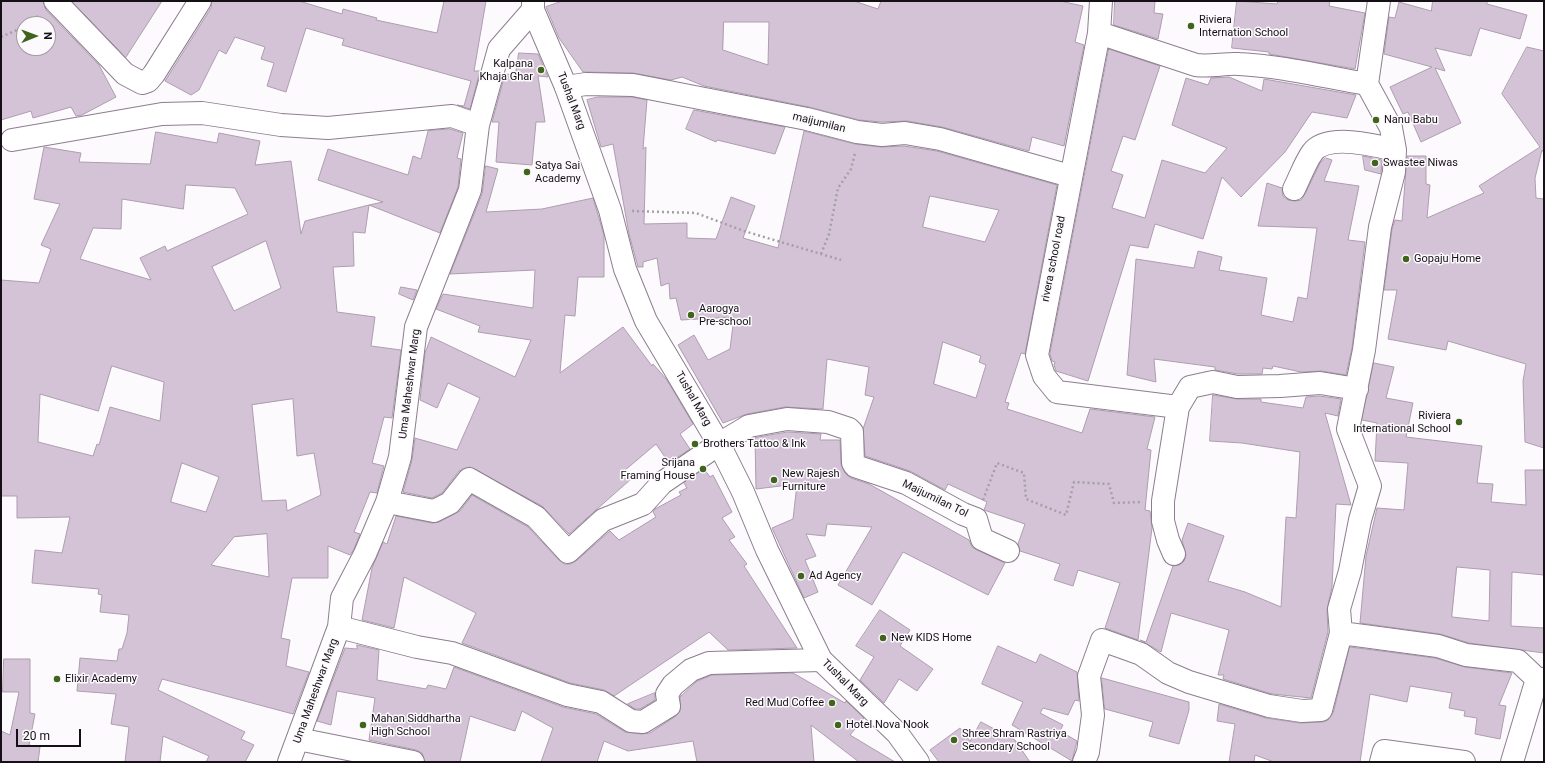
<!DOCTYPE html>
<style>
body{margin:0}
#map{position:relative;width:1545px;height:763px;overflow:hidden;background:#fdfafe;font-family:Roboto,sans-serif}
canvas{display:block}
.frame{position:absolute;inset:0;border:2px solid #151016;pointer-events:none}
.north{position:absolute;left:16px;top:16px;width:40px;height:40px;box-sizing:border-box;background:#fdfafe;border:1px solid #a09ca1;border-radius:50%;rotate:89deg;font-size:11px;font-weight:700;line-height:16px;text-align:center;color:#151016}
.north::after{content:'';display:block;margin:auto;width:14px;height:18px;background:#41641c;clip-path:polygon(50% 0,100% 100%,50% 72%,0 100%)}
.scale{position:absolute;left:16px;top:729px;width:65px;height:18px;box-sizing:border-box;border:2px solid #151016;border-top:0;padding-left:5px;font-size:12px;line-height:14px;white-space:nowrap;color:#151016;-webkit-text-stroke:3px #fdfafe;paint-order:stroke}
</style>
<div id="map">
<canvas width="1545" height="763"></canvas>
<div class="frame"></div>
<div class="north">N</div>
<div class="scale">20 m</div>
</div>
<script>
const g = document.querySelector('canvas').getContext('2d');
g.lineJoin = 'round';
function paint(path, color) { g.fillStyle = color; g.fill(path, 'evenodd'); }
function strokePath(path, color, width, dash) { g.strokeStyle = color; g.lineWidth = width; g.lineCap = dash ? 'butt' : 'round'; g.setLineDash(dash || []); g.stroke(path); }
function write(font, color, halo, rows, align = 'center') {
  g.font = font + ' Roboto,sans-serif'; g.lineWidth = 3; g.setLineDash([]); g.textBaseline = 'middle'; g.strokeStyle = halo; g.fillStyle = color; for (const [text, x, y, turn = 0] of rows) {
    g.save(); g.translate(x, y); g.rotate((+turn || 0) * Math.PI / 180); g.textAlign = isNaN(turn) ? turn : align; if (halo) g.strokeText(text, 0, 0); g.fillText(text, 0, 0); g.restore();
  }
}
const building = new Path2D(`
 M1,1H43L46,10L99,65L116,97L82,115L76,116L71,107L33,118L31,111L1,120ZM24,24H48V48H24Z
 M72,1H162L126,57Z
 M212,1H299L342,14L343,9L377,18L376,20L437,33L444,1H486L474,71H480L470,109L457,105L464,106L471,81L342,45L344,39L306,28L286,92L267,86L274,63L261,59L265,47L235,37L226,54L219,50L199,90L191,95L165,81L211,8Z
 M563,1H854L878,9L881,1H1060L1083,6L1075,42L1084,45L1064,146L1032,137L1029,151L942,127L907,121L882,122L859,120L809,107L704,86L682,77L671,80L633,73L583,72L559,38L546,7ZM724,22H769L768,65L723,50Z
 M1115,1H1155L1154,13L1163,14L1158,39L1114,25Z
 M1237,1L1277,4L1278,1H1330L1329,6L1365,13L1355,69L1269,54V52L1232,48Z
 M1433,1H1487V4L1527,15L1520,39L1480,28L1471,56L1435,48L1445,71L1435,68L1461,123L1421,142L1408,112L1403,114L1390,87L1432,67L1384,54L1389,17L1395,18L1399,2L1431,11Z
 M1527,47L1544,51V153L1542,150L1535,178L1536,198L1544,199V448L1525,442L1523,381L1526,364L1448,341L1446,350L1388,339L1397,290H1384L1392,229L1395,220L1402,221L1407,156H1426V184L1430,185L1427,218L1484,193L1479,186L1540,147L1502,94Z
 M1109,49L1160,66L1135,140L1123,136L1111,171L1123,175L1112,208L1145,218L1162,160L1205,173L1227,148L1172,125L1186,78L1208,85L1211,78L1229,77L1262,91L1264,79L1356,95L1347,118L1312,112L1285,152L1241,197L1222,177L1203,239L1155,224L1148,248L1130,245L1088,381L1056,371L1054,365L1055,362L1052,361L1050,354Z
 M519,53L538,54L548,77L538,76L545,122H536L532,165L496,162L499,122H492L505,74L515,75Z
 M598,97H632L647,100L643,149L646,147L644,224L687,223V238L716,239L731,197L755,206L743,238L778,248L804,131L855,144L881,147L904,146L937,151L1057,185L1025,354L1021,353L1005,402L1009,403L1007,409L1082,433L1090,409L1155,417L1147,449L1151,450L1145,510L1150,511L1152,528L1138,640L1105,628L1120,583L1078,570L1073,586L1054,580L1060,564L1020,551L1018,544L1025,524L984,510L987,502L948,484L945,490L910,471L865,456L863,429L874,397L865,395L869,367L827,359L823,409L785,407L747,414L723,423L678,345L694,335L708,360L730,349L734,317L681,320L676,298L670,299L669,283L661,286L657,258L643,262V267H638L629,234L613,144L601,147L587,100ZM930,196L999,210L985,242L923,227ZM943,342L981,356L979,362L986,365L976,398L934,384Z
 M694,110L785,127L775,154L717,140L716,142L686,129Z
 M450,129L463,133L457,158L461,159L458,187L440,233L369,205L383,202L318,180L328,149L408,175L413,156L421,159L428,131Z
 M156,132L217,143L219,133L260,141L255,165L291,161L301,234L305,221L369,205L365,233L353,232L354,266L333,267L337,312L375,317L371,346L401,350L392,418L384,417L372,463L384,466L377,493L370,492L354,532L360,534L354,549L350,555L328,546V578H292L281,638L290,640L286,666L309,672L293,714L162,679L158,690L245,732L241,739L254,745L245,762H206L209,756L163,736L160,762H125L129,727L111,724L116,694L77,691L80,658L117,661L119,649H122L127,633L129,615L100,612L102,595L98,594L99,589L32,583L35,550L62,553L70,517L17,518V496H1V280L39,283L51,249L41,245L60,204L34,199L44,147L81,153L79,162L150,164ZM186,185L235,188L248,214L167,251L165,246L140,258L151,280L80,259L93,228L121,229L122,199L183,209ZM266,241L281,288L234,311L212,267ZM112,366L164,382L160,421L110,407L99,445L97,444L93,456L38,442L40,394L98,411ZM293,399L297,456L314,453L321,495L287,511L286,500L262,501L252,405ZM182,463L219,477L206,512L171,502ZM267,534L269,577L211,565L234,537Z
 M1363,156L1382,160L1381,174L1365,170Z
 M1326,158L1332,160L1324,181L1359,186L1348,240L1365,242L1352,348L1346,375L1322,371L1301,372L1273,366L1272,369L1263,368L1262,374H1238L1215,370V367L1154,359L1156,382L1127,375L1136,259L1194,268L1198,251L1222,257L1219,270L1267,278L1261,315L1293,322L1298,297L1307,299L1317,228L1258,226L1267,183L1282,188L1283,196L1288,200L1295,201L1301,200L1305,194L1320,163Z
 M486,166L498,169L486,212L542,209L593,198L604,235V277H578L575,316L565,315L560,373L623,327L652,366L653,364L667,380L693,424L680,434L690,449L669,463L656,444L624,471L631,479L569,534L542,506L470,467L459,471L442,493L432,498L403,492L412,460L415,438L457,450L480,398L448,383L437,408L420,400L425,353L431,337L515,377L531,340L478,332L480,326L436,309L443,294L533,308L535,270L450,274L482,194Z
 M401,287L417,290L413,300L399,294Z
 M1374,363L1394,367L1386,398L1413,403L1406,437L1482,446L1477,483L1493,484L1491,502L1526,505L1525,470H1544V575L1512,572L1511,626L1544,628V653L1469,643L1440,634L1360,623L1366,556L1377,508L1404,510L1408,463L1375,461L1377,423L1362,420ZM1457,567L1490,570L1489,621L1452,617Z
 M1213,395L1237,399H1261V402L1303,408L1306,397L1319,396L1341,399L1338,416L1325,413L1351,505L1336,504L1332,587L1327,610L1328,632L1311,698L1272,694L1223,679L1224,675H1218L1229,630L1171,613L1161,652L1140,640L1146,642L1173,566L1179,565L1184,561L1186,555L1182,540L1188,523L1224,536L1208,581L1245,592L1281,607L1286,517L1296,518L1300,452L1242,443L1210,441Z
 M788,432L821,434L820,440H840L841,464L845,473L851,478L869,484L969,540L972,547L977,550L1005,563L988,595L903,552L872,605L838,585L872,527L827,524L825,536L806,534L816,556L805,560L818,592L804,598L772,528L793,519L797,484L756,489L755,438Z
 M704,469L710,477L713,475L732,512L722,518L735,537L729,540L747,564L744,566L797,648L728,650L709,632L614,696L604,690L570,683L462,643L476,613L404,577L394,628L362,620L372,568L383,542L387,544L396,516L432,523L439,522L460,511L472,495L528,527L559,560L564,564H570L576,561L610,531L619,540L656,517L653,512L655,509L681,495L679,492L687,488L684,483Z
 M880,610L910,630L900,646L933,669L917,691L899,679L884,703L860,680L874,657L856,646Z
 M357,645L379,650L377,680L426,689L428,685L446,689L454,667L563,707L596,714L625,732L642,734L650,733L676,716L680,711V697L697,681L712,675L793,673L845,703L846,701L864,718L850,735L895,762H859L811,725L814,762H697L693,741L628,751L604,741L597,762H541L553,728L522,711L515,731L470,716L460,762H425L422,753L416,750L369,740L375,698L337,691L331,725L317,721L345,648L357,649Z
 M998,646L1036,663L1040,654L1077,672L1079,701L1075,700L1068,715L1043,708L1040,713L1063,725L1060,731L1077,741L1072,761L1012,725L1023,702L982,684Z
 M1350,647L1435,658L1465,667L1512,673L1499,705L1506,706L1500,739L1475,734L1477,718L1464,716L1465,711L1449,708L1452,693L1410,686L1407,702L1370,694L1360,762H1274L1255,755L1254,762H1229L1235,724L1217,721L1219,704L1266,718L1300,723L1322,722L1328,720L1333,713Z
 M4,659H30V713L35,714L29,745L40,747L38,762H1V731L10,735L19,692H3Z
 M1102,678L1189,702V710L1179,744L1149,736L1153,722L1105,709Z
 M655,693V700L640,709H635L628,704Z
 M981,722L1015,740L1030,762H939L930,750L960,728L970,741Z`);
paint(building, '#d4c3d6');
strokePath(building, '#ad9daf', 1);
const street = new Path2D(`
 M55,1L125,74L142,83L148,81L154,74L200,1
 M1101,1L1099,33L1037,355L1044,376L1057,392L1178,407
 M1379,1L1367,84L1391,128L1395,150
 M1099,33L1196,65C1211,67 1225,63 1239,64C1282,66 1325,77 1367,84
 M566,87L586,84L633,85L807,119L857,132L882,135L905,133L940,139L1070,176
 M12,140L162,114L202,113L281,125L328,128L452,116L478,125
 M387,502L434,511L450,503L469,479L536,517L568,552L603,520L643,504L662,483L719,444L749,426L787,419L828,422L849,429L852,432L853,463L855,466L906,483L963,514L976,519L982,539L1008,551
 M1174,554L1168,540L1163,521V501L1178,407L1190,387L1213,382L1237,387L1280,386L1320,383L1357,389
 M339,627L417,647L452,653L567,695L601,702L631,721L643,722L669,706L667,694L673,685L691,670L709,663L821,660
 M1341,633L1438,646L1466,655L1518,661L1537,679H1544
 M298,739L413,762
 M289,762L339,627L342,598L365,554L387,502L400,457L416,327L470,190L478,125L499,49L533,10
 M1084,762L1088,752L1093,715L1089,676L1102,640L1141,654L1168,673L1189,682L1269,706L1302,711L1321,710L1341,633L1339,609L1350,571L1360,520L1370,486L1348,429L1364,350L1380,227L1394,172L1395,150C1375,145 1326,133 1312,153C1305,163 1300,177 1294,189
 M1381,762L1384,751L1464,762
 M1512,762L1537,679`);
const secondary = new Path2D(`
 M533,1V10L566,87L610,210L625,269L646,321L719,444L743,492L767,550L821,660L897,733L918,762`);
strokePath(street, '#8d7e8f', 24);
strokePath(secondary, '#8d7e8f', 24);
strokePath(new Path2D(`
 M29,24L40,14
 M1,37L24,27
 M632,211L696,213L744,231L841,260
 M821,254L829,234L838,188L851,169L855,153
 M983,500L997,463L1024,473L1026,499L1066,515L1074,482L1109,484L1114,503L1142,502`), '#a3a0a4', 2.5, [2, 3]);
strokePath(street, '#fff', 22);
strokePath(secondary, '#fff', 22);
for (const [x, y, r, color] of [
 [1191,26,4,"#41641c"],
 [541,70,4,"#41641c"],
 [1376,120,4,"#41641c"],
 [1375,163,4,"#41641c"],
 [527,172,4,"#41641c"],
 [1406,259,4,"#41641c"],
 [691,315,4,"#41641c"],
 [1459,422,4,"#41641c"],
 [695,444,4,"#41641c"],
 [703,469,4,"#41641c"],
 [774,480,4,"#41641c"],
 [801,576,4,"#41641c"],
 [883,638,4,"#41641c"],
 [57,679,4,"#41641c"],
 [832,703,4,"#41641c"],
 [363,725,4,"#41641c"],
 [838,725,4,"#41641c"],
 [954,740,4,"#41641c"]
]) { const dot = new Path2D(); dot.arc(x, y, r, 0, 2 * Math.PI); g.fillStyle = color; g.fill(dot); strokePath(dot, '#fdfafe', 1.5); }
write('11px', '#151016', '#fdfafe', [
 ["Riviera",1199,20],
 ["Internation School",1199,33],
 ["Kalpana",533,64,"right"],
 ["Khaja Ghar",533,77,"right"],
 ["Nanu Babu",1384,120],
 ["Swastee Niwas",1383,163],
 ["Satya Sai",535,166],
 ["Academy",535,179],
 ["Gopaju Home",1414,259],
 ["Aarogya",699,309],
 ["Pre-school",699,322],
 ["Riviera",1451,416,"right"],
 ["International School",1451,429,"right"],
 ["Brothers Tattoo & Ink",703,444],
 ["Srijana",695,463,"right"],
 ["Framing House",695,476,"right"],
 ["New Rajesh",782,474],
 ["Furniture",782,487],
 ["Ad Agency",809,576],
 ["New KIDS Home",891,638],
 ["Elixir Academy",65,679],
 ["Red Mud Coffee",824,703,"right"],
 ["Mahan Siddhartha",371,719],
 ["High School",371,732],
 ["Hotel Nova Nook",846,725],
 ["Shree Shram Rastriya",962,734],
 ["Secondary School",962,747]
], 'left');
write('11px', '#151016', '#fdfafe', [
 ["Tushal Marg",571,101,69],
 ["maijumilan",819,123,14],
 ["rivera school road",1054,259,-79],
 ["Uma Maheshwar Marg",410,384,-83],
 ["Tushal Marg",693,399,60],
 ["Maijumilan Tol",935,499,26],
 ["Tushal Marg",845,683,45],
 ["Uma Maheshwar Marg",316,691,-70]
]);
</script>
